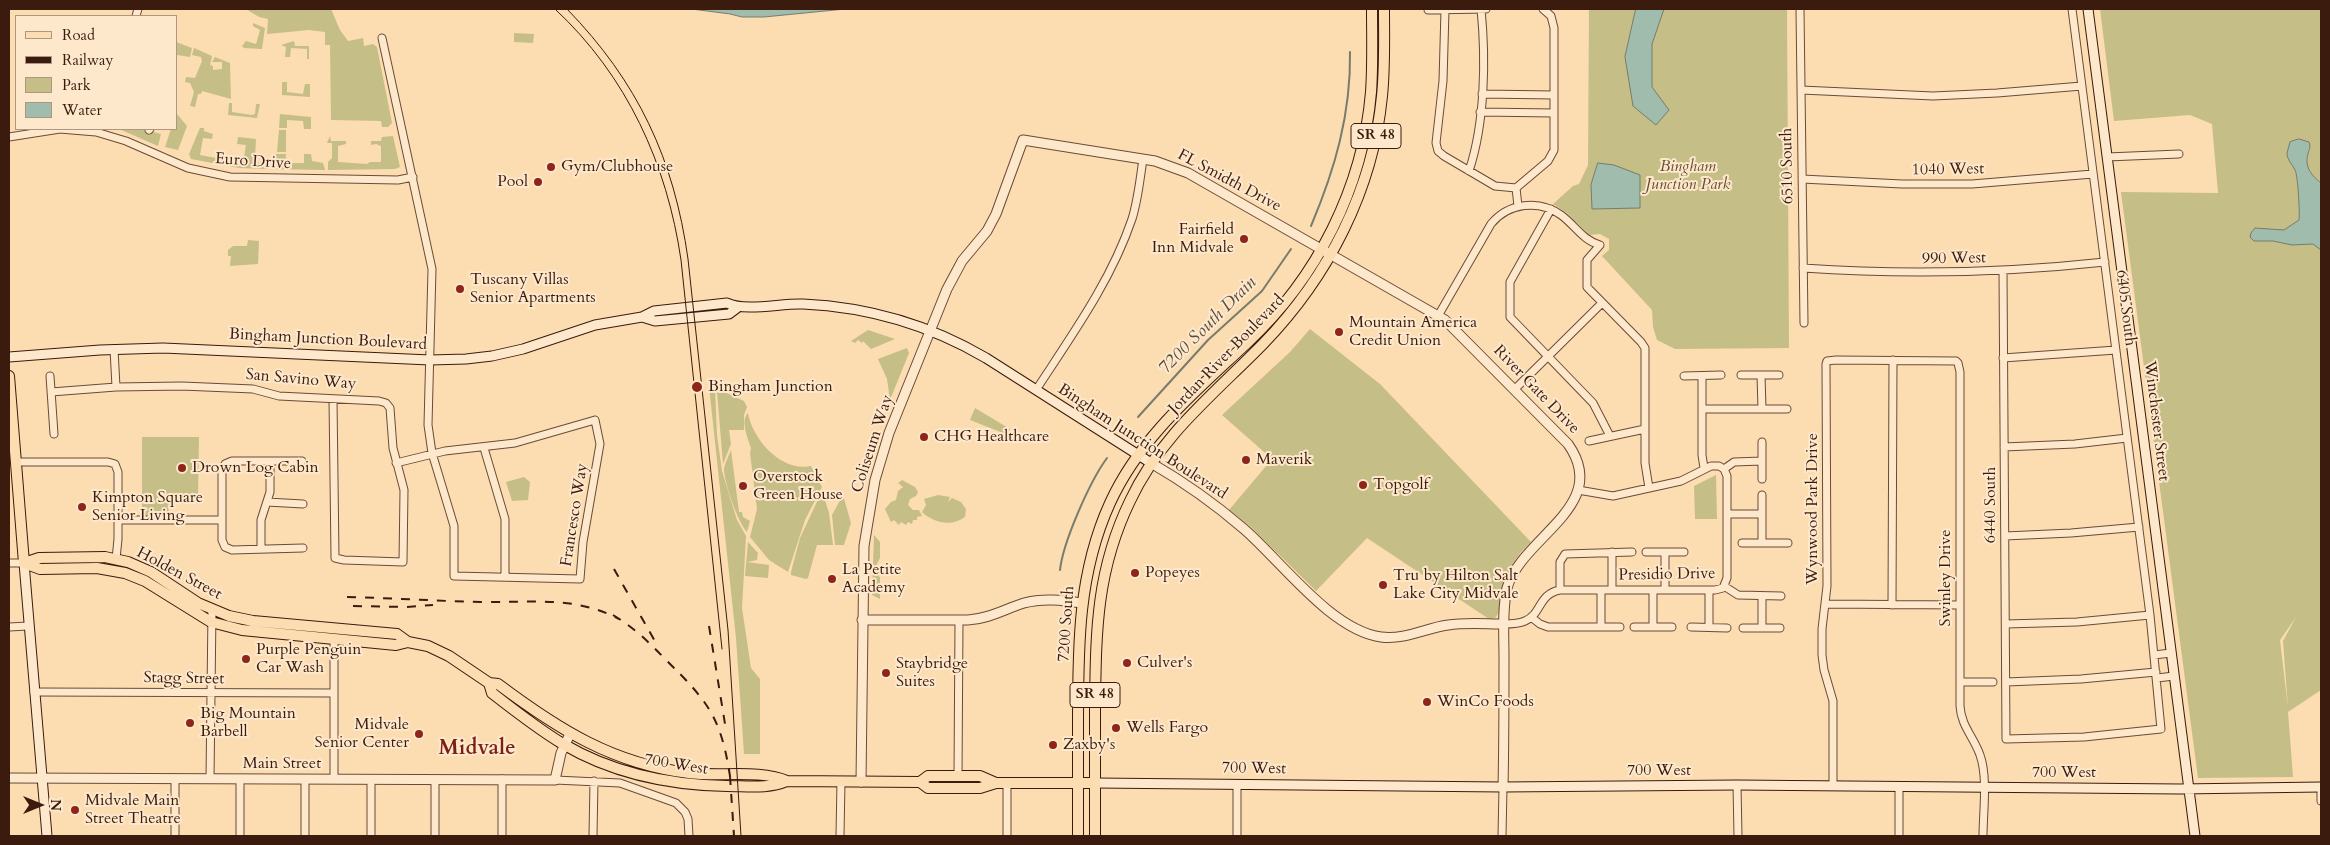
<!DOCTYPE html>
<style>
body{margin:0}
#map{position:relative;width:2330px;height:845px;overflow:hidden;background:#fcdcb1;font-family:Cardo,serif}
canvas{display:block}
.frame{position:absolute;inset:0;border:10px solid #3b1b0e;pointer-events:none}
.legend{position:absolute;left:15px;top:15px;width:162px;height:115px;box-sizing:border-box;background:#fde8cc;border:1px solid #af9680;margin:0;padding:6px 9px;list-style:none;font-size:15px;color:#3b1b0e}
.legend li{display:flex;align-items:center;gap:10px;height:25px}
.legend b{width:25px;border:1px solid #af9680}
.north{position:absolute;left:15px;top:780px;width:50px;height:50px;-webkit-text-stroke:4px #fde8cc;paint-order:stroke;rotate:90deg;font-size:14px;font-weight:700;line-height:20px;text-align:center;color:#3b1b0e}
.north::after{content:'';display:block;margin:auto;width:18px;height:22px;background:#3b1b0e;clip-path:polygon(50% 0,100% 100%,50% 72%,0 100%)}
</style>
<div id="map">
<canvas width="2330" height="845"></canvas>
<div class="frame"></div>
<ul class="legend">
<li><b style="height:6px;background:#fcdcb1"></b>Road</li>
<li><b style="height:6px;background:#3b1b0e"></b>Railway</li>
<li><b style="height:14px;background:#c6be87"></b>Park</li>
<li><b style="height:14px;background:#9fbcac"></b>Water</li>
</ul>
<div class="north">N</div>
</div>
<script>
const g = document.querySelector('canvas').getContext('2d');
g.lineJoin = 'round';
function paint(path, color) { g.fillStyle = color; g.fill(path, 'evenodd'); }
function strokePath(path, color, width, dash) { g.strokeStyle = color; g.lineWidth = width; g.lineCap = dash ? 'butt' : 'round'; g.setLineDash(dash || []); g.stroke(path); }
function write(font, color, halo, rows, align = 'center') {
  g.font = font + ' Cardo,serif'; g.lineWidth = 4; g.setLineDash([]); g.textBaseline = 'middle'; g.strokeStyle = halo; g.fillStyle = color; for (const [text, x, y, turn = 0] of rows) {
    g.save(); g.translate(x, y); g.rotate((+turn || 0) * Math.PI / 180); g.textAlign = isNaN(turn) ? turn : align; if (halo) g.strokeText(text, 0, 0); g.fillText(text, 0, 0); g.restore();
  }
}
paint(new Path2D(`
 M246,9H331L340,30L348,41L363,38L364,46L373,44L377,47L392,123L388,127H382L381,121L331,120L330,45H325V32L309,30L267,34L268,19L259,17Z
 M1589,9H1787L1789,348L1675,349L1657,340L1653,327L1652,310L1602,256L1609,250V239L1600,234L1589,235L1567,213L1553,204L1573,186L1579,184L1588,165Z
 M2100,9H2321V690L2288,712L2293,777L2198,778L2121,192L2218,193L2212,124L2190,115L2114,121ZM2296,617L2283,641L2288,708L2280,640Z
 M253,23L265,28L262,49L244,48L242,46L246,41L256,44L260,30L253,26Z
 M514,33L534,34L533,43L514,42Z
 M294,41L295,46H309V59H307V49L291,48L290,57H285L286,47L281,45Z
 M176,42L192,48L190,57L177,55Z
 M194,48L212,56L210,65L213,66V70L222,69V62H212L215,57L230,63L231,99L202,91L201,94H198L195,107L190,106L194,92L190,83L185,82L186,77L195,78L202,61L201,57L192,55Z
 M282,82H287V92L303,94L305,84H310V97L282,95Z
 M229,103H232V112L252,115L255,114L256,104H260L257,118L228,115Z
 M177,114L187,126L178,150L165,147L171,129H176Z
 M280,114L311,117V129H304L303,121L287,120V128H279Z
 M200,128H204V131L213,134L212,139L203,138L200,155L243,163L246,145L237,144L238,137L256,139L255,159L259,163H268L267,169L239,168L191,159L189,154Z
 M119,129H142L161,134L158,146Z
 M279,130H286V152H277Z
 M330,136L331,141H346V144L338,146V162L367,164L370,162H381V146L376,144L371,145V141H381L382,137L393,136L400,167L395,169L328,170V162L332,158V143H327Z
 M276,154H286L285,163H304V154H311L312,161L323,163L325,170L269,169L276,160Z
 M248,240L259,241L258,264L230,266L231,256H228V250L233,246H247Z
 M1310,329L1380,384L1531,542C1519,553 1510,565 1504,581C1501,591 1503,611 1495,618L1489,619L1367,538L1316,591L1250,526L1229,510L1272,459L1222,415L1290,352Z
 M868,330L895,339L871,349L863,341L862,343L858,340L855,343L851,341Z
 M907,348L909,353L890,400L887,379L878,359Z
 M709,386L715,389L717,435L722,471L737,520L746,536L742,608L751,668L760,679V754H744L736,638Z
 M720,390L744,401L747,407L744,415V430H729L731,444L723,464L717,392Z
 M975,408L1010,429L1008,435L970,420Z
 M748,413C753,440 781,472 811,466L822,487L805,520L788,572L769,560L750,537L757,509L750,453L751,448C748,439 740,420 748,413Z
 M142,437H199L198,495L168,496L169,515L142,516Z
 M731,450L739,512H742L743,517L750,521L747,532C738,523 724,482 724,469C725,463 729,455 731,450Z
 M1716,475L1717,519H1695L1694,486Z
 M524,477L530,482L528,500L512,501L506,482Z
 M902,480L915,487L918,492L916,496L910,499L908,505L913,510H919L922,516L917,517V520H913L912,524L908,522L906,525L901,522L899,525L894,520L891,522L885,509L891,502L896,500L898,491L903,487L898,483Z
 M822,491L829,513L833,545H817L808,578L806,579L791,575V572L800,538Z
 M843,495L851,523L844,545H835L832,515Z
 M938,495L950,497L948,502L952,498L961,502L966,509L965,517C952,527 933,523 922,512L926,505L924,499Z
 M874,535L880,542V558L875,568L880,578V599L872,595Z
 M748,542L758,553L757,560L747,562L769,565L768,578L745,576Z`), '#c6be87');
const water = new Path2D(`
 M692,9H845L764,17H742L730,14Z
 M1636,9H1664L1652,44V87L1669,110L1656,125L1633,106L1625,57Z
 M2299,139L2309,142C2311,148 2309,149 2308,154C2304,167 2312,176 2321,183V250L2313,244L2292,245L2273,241H2254L2250,237L2251,233L2255,228L2284,230L2299,220C2300,215 2298,175 2295,170C2292,164 2287,160 2287,153L2290,142Z
 M1598,163L1614,165L1640,175V208L1592,209L1591,185Z`);
paint(water, '#9fbcac');
strokePath(water, '#777c6d', 1);
strokePath(new Path2D(`
 M1311,226C1335,169 1351,114 1350,52
 M1138,417L1208,340L1262,291L1291,249
 M1060,570C1063,542 1090,481 1107,458`), '#777c6d', 2);
const minor = new Path2D(`
 M1800,9L1804,323
 M1428,10L1486,9
 M1445,10L1443,81L1436,143L1438,151L1444,156L1495,186L1516,188
 M136,16L138,9
 M382,38L432,269L428,425L432,453L454,526V576L580,579L583,542L600,444L595,420L515,443L445,451L396,463
 M1801,90L1933,96L1997,93L2082,86
 M1482,94L1554,95
 M1480,112L1554,113
 M149,130L150,129
 M9,137L60,129L96,132L126,141L188,168L230,177L398,180L413,177
 M2107,157L2179,154
 M1469,171C1485,123 1486,59 1481,9
 M1802,179L1902,184H1972L2093,174
 M1516,188L1548,161L1554,150V28L1551,16L1543,9
 M1516,188L1518,206
 M1551,209L1510,282V317L1593,403L1610,436
 M1803,268C1904,275 2004,273 2105,262
 M2003,271L2006,739L2084,737L2161,729L2150,615L2072,9
 M1438,316L1491,224C1508,203 1539,199 1561,215C1575,225 1582,240 1600,245L1587,260V287L1641,342L1645,348V463L1649,488
 M114,349L116,387
 M2003,358L2116,350
 M1741,375H1779
 M1761,375L1762,409
 M50,376L54,434
 M1684,376L1721,375
 M1702,376V455L1704,468
 M1515,389L1602,303
 M1036,390C1072,335 1111,281 1132,219C1138,200 1140,179 1143,159
 M51,392L116,387L182,386L253,389L279,396L379,401L386,403L390,408L393,448L404,490L403,562L344,560L335,558L333,399
 M1702,409H1787
 M1589,441L1645,429
 M1762,442V479
 M2004,447L2075,444L2127,438
 M484,448L505,519V577
 M302,461H232L225,464L222,471V540L225,547L232,550L303,548
 M17,462H108L115,464L118,472V539L116,559
 M1724,469L1734,462L1762,461
 M1578,490L1613,496L1681,481L1711,466H1719L1724,469
 M1762,495V543
 M267,502L303,504
 M1727,514H1762
 M118,520H222
 M2005,536L2071,533L2139,527
 M1742,543H1788
 M261,549V520L270,492V461
 M1646,552H1684
 M9,563H24
 M1724,586L1738,595L1781,596
 M1560,590V562L1565,554L1632,552
 M1601,590V627
 M1612,590V552
 M1653,590V627
 M1665,590V552
 M1826,604L1960,605
 M1892,605L1893,360
 M1531,617L1540,624L1548,627H1620
 M1504,624C1511,624 1518,624 1525,621C1542,614 1538,594 1560,590H1715L1723,588L1727,578V476L1724,469
 M2006,624L2077,622L2150,615
 M9,627L28,626
 M1634,627H1672
 M1691,627L1727,628
 M1709,627V590
 M1743,628H1780
 M1762,628V596
 M334,639V779
 M2154,655L2171,653
 M2157,678L2174,676
 M1960,682H1993
 M2006,682L2081,679L2156,672
 M34,692L334,693
 M958,776L959,621
 M210,779L212,610
 M240,779V836
 M371,779V836
 M435,779V836
 M555,780L620,783L676,803L685,812L688,819L689,836
 M1737,785L1738,836
 M1833,786V701L1824,670L1822,655V629L1827,586L1826,364L1827,361L1836,360L1956,361L1958,363L1960,372V706C1961,726 1974,737 1980,755C1988,777 1983,813 1983,836
 M1899,787V836
 M2321,787V801
 M175,836V779
 M305,836V779
 M502,836V779
 M593,836L594,781
 M840,836L841,781
 M1007,836V783
 M1237,836V784
 M1502,836L1503,787`);
const tertiary = new Path2D(`
 M1151,463C1184,482 1215,504 1244,529C1282,562 1331,630 1381,637C1406,640 1425,628 1448,625C1466,622 1486,624 1504,624
 M862,620H968C988,619 1005,609 1024,603C1043,598 1062,600 1081,603
 M9,778L555,780L561,753L570,734
 M861,782L864,546L875,480L889,433L947,289L962,261L987,231L996,214L1023,140L1155,161L1188,173L1445,320L1568,444C1612,506 1522,536 1507,588C1502,610 1504,635 1504,657C1504,700 1504,744 1503,787`);
const secondary = new Path2D(`
 M2088,9L2195,836
 M642,317L655,321L729,314L737,308
 M9,357L100,350L163,348L430,360L466,359L492,356L523,349L595,325L642,317L654,311L727,303C746,312 781,303 803,304C868,307 930,325 986,358L1151,463
 M24,563L47,836
 M1095,783L1503,787L1737,785L2180,789L2321,787`);
const primary = new Path2D(`
 M9,376L24,563
 M24,563L39,558L105,557L128,562L151,572L198,603L229,616L253,621L397,634L408,642L428,646L449,656L489,683L498,684C558,729 613,764 689,773C719,777 760,769 787,781L920,782L928,776H980L996,783
 M24,563L40,569L97,568L125,573L145,581L211,622L242,630L396,645L408,642
 M489,683L492,693C515,711 538,729 563,744C612,773 671,785 727,786C748,786 768,789 787,781
 M920,782L928,788H980L996,783H1095
 M1078,836C1078,798 1078,759 1078,721C1078,646 1078,573 1110,503C1140,437 1195,392 1247,343C1317,278 1363,188 1371,92C1373,64 1372,36 1372,9
 M1095,836C1095,793 1095,750 1095,707C1096,632 1096,571 1130,501C1160,436 1214,394 1263,344C1328,277 1373,190 1382,96C1385,67 1384,38 1384,9`);
strokePath(minor, '#6b4b37', 9);
strokePath(tertiary, '#6b4b37', 11);
strokePath(secondary, '#3b1b0e', 11);
strokePath(primary, '#3b1b0e', 12);
strokePath(minor, '#fde8cc', 7);
strokePath(tertiary, '#fde8cc', 9);
strokePath(secondary, '#fde8cc', 9);
strokePath(primary, '#fcdcb1', 10);
strokePath(new Path2D(`
 M555,9C627,76 667,164 681,260L722,649
 M567,9C638,82 674,159 688,259L728,630L741,836`), '#3b1b0e', 1);
strokePath(new Path2D(`
 M614,569L656,643
 M347,597C392,598 436,601 481,602C530,603 573,595 619,619
 M353,606L406,607L433,605
 M613,615C633,627 649,642 665,659C710,703 722,719 731,783
 M709,626L726,730
 M730,776L734,836`), '#3b1b0e', 2, [9, 9]);
for (const [x, y, r, color] of [
 [551,167,5,"#8f2418"],
 [538,182,5,"#8f2418"],
 [1244,239,5,"#8f2418"],
 [460,289,5,"#8f2418"],
 [1339,332,5,"#8f2418"],
 [697,387,6,"#8f2418"],
 [924,437,5,"#8f2418"],
 [1246,460,5,"#8f2418"],
 [182,468,5,"#8f2418"],
 [1363,485,5,"#8f2418"],
 [743,486,5,"#8f2418"],
 [82,507,5,"#8f2418"],
 [1135,573,5,"#8f2418"],
 [832,579,5,"#8f2418"],
 [1383,585,5,"#8f2418"],
 [246,659,5,"#8f2418"],
 [1127,663,5,"#8f2418"],
 [886,673,5,"#8f2418"],
 [1427,702,5,"#8f2418"],
 [190,723,5,"#8f2418"],
 [1116,728,5,"#8f2418"],
 [419,734,5,"#8f2418"],
 [1053,745,5,"#8f2418"],
 [75,810,5,"#8f2418"]
]) { const dot = new Path2D(); dot.arc(x, y, r, 0, 2 * Math.PI); g.fillStyle = color; g.fill(dot); strokePath(dot, '#fde8cc', 2); }
for (const [x, y, w] of [
 [1376,136,50],
 [1095,695,50]
]) { const box = new Path2D(); box.roundRect(x - w / 2, y - 12.5, w, 25, 4); g.fillStyle = '#fde8cc'; g.fill(box); strokePath(box, '#3b1b0e', 1); }
write('bold 15px', '#3b1b0e', null, [
 ["SR 48",1376,136],
 ["SR 48",1095,695]
]);
write('16px', '#3b1b0e', '#fde8cc', [
 ["Euro Drive",253,162,4],
 ["6510 South",1788,166,-91],
 ["1040 West",1948,170,-1],
 ["FL Smidth Drive",1229,181,28],
 ["990 West",1954,259,-1],
 ["6405 South",2125,308,83],
 ["Bingham Junction Boulevard",328,340,3],
 ["Jordan River Boulevard",1227,355,-46],
 ["San Savino Way",301,380,5],
 ["River Gate Drive",1536,390,46],
 ["Winchester Street",2156,421,83],
 ["Bingham Junction Boulevard",1142,442,33],
 ["Coliseum Way",873,444,-72],
 ["6440 South",1991,505,-90],
 ["Wynwood Park Drive",1813,509,-90],
 ["Francesco Way",575,515,-81],
 ["Holden Street",179,574,28],
 ["Presidio Drive",1667,575,-1],
 ["Swinley Drive",1946,578,-90],
 ["7200 South",1067,624,-86],
 ["Stagg Street",184,679,1],
 ["Main Street",282,764],
 ["700 West",676,765,9],
 ["700 West",1254,769,1],
 ["700 West",1659,771],
 ["700 West",2064,773]
]);
write('16px', '#3b1b0e', '#fde8cc', [
 ["Gym/Clubhouse",561,167],
 ["Pool",528,182,"right"],
 ["Fairfield",1234,230,"right"],
 ["Inn Midvale",1234,248,"right"],
 ["Tuscany Villas",470,280],
 ["Senior Apartments",470,298],
 ["Mountain America",1349,323],
 ["Credit Union",1349,341],
 ["Bingham Junction",708,387],
 ["CHG Healthcare",934,437],
 ["Maverik",1256,460],
 ["Drown Log Cabin",192,468],
 ["Overstock",753,477],
 ["Green House",753,495],
 ["Topgolf",1373,485],
 ["Kimpton Square",92,498],
 ["Senior Living",92,516],
 ["La Petite",842,570],
 ["Academy",842,588],
 ["Popeyes",1145,573],
 ["Tru by Hilton Salt",1393,576],
 ["Lake City Midvale",1393,594],
 ["Purple Penguin",256,650],
 ["Car Wash",256,668],
 ["Culver's",1137,663],
 ["Staybridge",896,664],
 ["Suites",896,682],
 ["WinCo Foods",1437,702],
 ["Big Mountain",200,714],
 ["Barbell",200,732],
 ["Midvale",409,725,"right"],
 ["Senior Center",409,743,"right"],
 ["Wells Fargo",1126,728],
 ["Zaxby's",1063,745],
 ["Midvale Main",85,801],
 ["Street Theatre",85,819]
], 'left');
write('italic 16px', '#654c32', '#fde8cc', [
 ["Bingham",1688,167],
 ["Junction Park",1688,185]
]);
write('italic 18px', '#594b3d', '#fde8cc', [
 ["7200 South Drain",1208,326,-45]
]);
write('bold 21px', '#7a1f14', '#fde8cc', [
 ["Midvale",477,749]
]);
</script>
